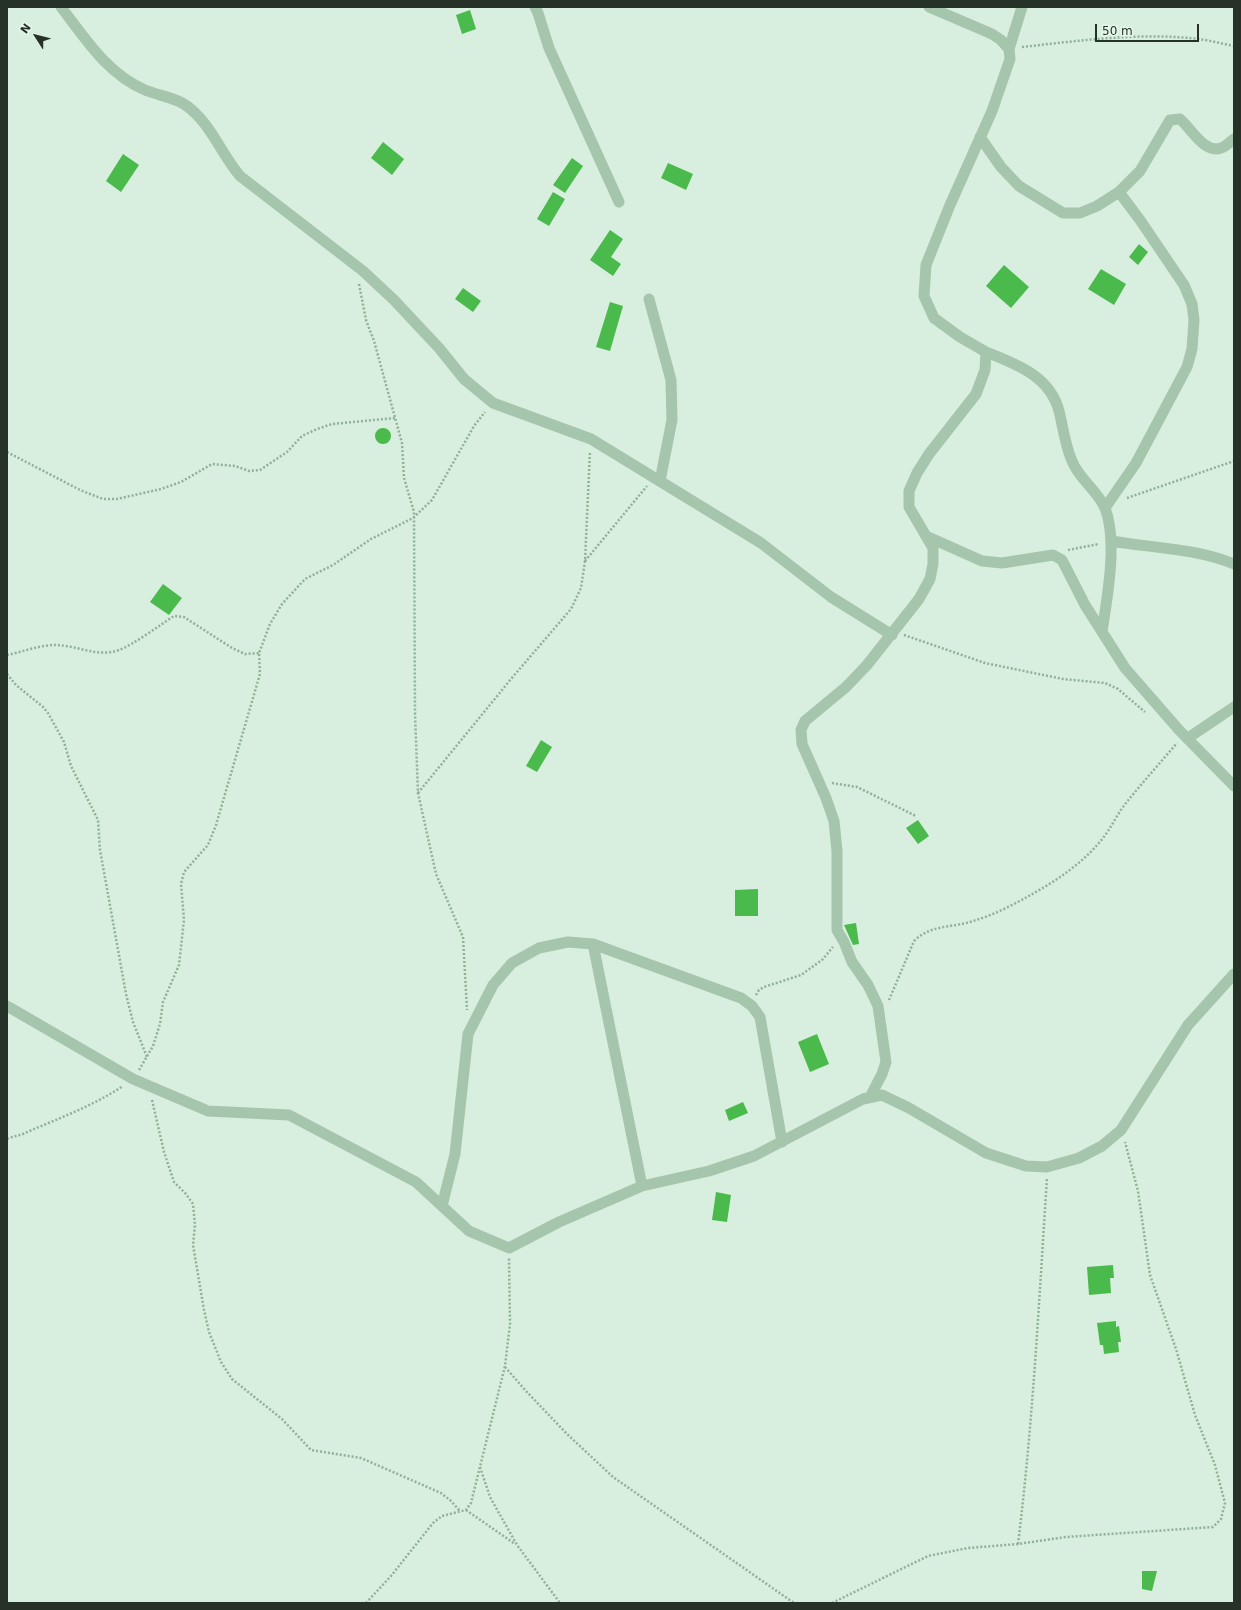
<!DOCTYPE html>
<style>
body{margin:0}
#map{position:relative;width:1241px;height:1610px;overflow:hidden;background:#d8eedf;font-family:"DejaVu Sans",sans-serif}
canvas{display:block}
.frame{position:absolute;inset:0;border:8px solid #263227;pointer-events:none}
.north{position:absolute;left:16px;top:16px;width:40px;height:40px;-webkit-text-stroke:3px #e4f7ea;paint-order:stroke;rotate:306deg;font-size:11px;font-weight:700;line-height:16px;text-align:center;color:#263227}
.north::after{content:'';display:block;margin:auto;width:14px;height:18px;background:#263227;clip-path:polygon(50% 0,100% 100%,50% 72%,0 100%)}
.scale{position:absolute;left:1095px;top:24px;width:104px;height:18px;box-sizing:border-box;border:2px solid #263227;border-top:0;padding-left:5px;font-size:12px;line-height:14px;white-space:nowrap;color:#263227;-webkit-text-stroke:3px #e4f7ea;paint-order:stroke}
</style>
<div id="map">
<canvas width="1241" height="1610"></canvas>
<div class="frame"></div>
<div class="north">N</div>
<div class="scale">50 m</div>
</div>
<script>
const g = document.querySelector('canvas').getContext('2d');
g.lineJoin = 'round';
function paint(path, color) { g.fillStyle = color; g.fill(path, 'evenodd'); }
function strokePath(path, color, width, dash) { g.strokeStyle = color; g.lineWidth = width; g.lineCap = dash ? 'butt' : 'round'; g.setLineDash(dash || []); g.stroke(path); }
paint(new Path2D(`
 M470,10L476,29L462,34L456,15Z
 M383,142L404,159L392,175L371,158Z
 M123,154L139,165L121,192L106,181Z
 M572,158L583,166L565,193L553,185Z
 M668,163L693,174L686,190L661,178Z
 M553,192L565,199L549,226L537,219Z
 M610,230L623,239L611,257L621,264L613,276L590,260Z
 M1139,244L1148,252L1138,265L1129,257Z
 M1004,265L1029,287L1011,308L986,286Z
 M1101,269L1126,284L1114,305L1088,289Z
 M463,288L481,301L473,312L455,299Z
 M610,302L623,306L610,351L596,347Z
 M375 436a8 8 0 1 1 16 0a8 8 0 1 1-16 0Z
 M163,584L182,598L169,615L150,602Z
 M541,740L552,747L537,772L526,766Z
 M918,820L929,836L918,844L906,828Z
 M758,889V916H735V890Z
 M856,923L859,944L853,945L844,925Z
 M817,1034L829,1064L810,1072L798,1042Z
 M743,1102L748,1113L729,1121L725,1110Z
 M716,1192L731,1195L727,1222L712,1220Z
 M1113,1265L1114,1278H1110L1111,1293L1089,1295L1087,1267Z
 M1116,1321V1327L1119,1326L1121,1342H1118L1119,1352L1104,1354L1103,1345H1100L1097,1323Z
 M1142,1571H1157L1152,1591L1142,1589Z`), '#4aba4c');
strokePath(new Path2D(`
 M1022,47C1077,41 1133,33 1189,38C1204,39 1219,43 1234,46
 M359,284L366,320L374,341L402,443L404,478L414,512L415,714L418,793L436,874L463,937L467,1010
 M7,452L80,490L103,499H117L161,489L181,482L212,464L235,466L249,471L260,470L287,452L302,436L317,429L332,424L395,418
 M1127,498L1234,461
 M1068,550L1099,544
 M585,561L647,486
 M904,635L985,663L1063,679L1105,683L1118,689L1145,712
 M7,655C22,652 40,645 55,645C77,645 97,658 119,650C133,645 160,625 174,616L184,617L232,648L245,654L259,653
 M7,674L16,685L43,707L48,713L64,742L71,766L98,820L100,850L126,994L133,1022L147,1057
 M832,783L857,787L916,816
 M418,793L511,679L571,609L581,588L585,561L590,451
 M756,995L759,990L764,987L801,975L822,960L833,947
 M889,1000L914,941C931,924 953,928 973,921C994,915 1015,904 1034,893C1061,878 1088,859 1106,834C1113,824 1118,813 1126,803C1142,783 1160,763 1177,743
 M139,1070L153,1046L160,1024L163,1002L179,965L184,920L181,884L184,872L208,845L216,825L260,674L259,653L270,624L282,604L305,579L333,565L371,539L413,518L432,500L474,426L485,412
 M152,1100L164,1152L174,1182L186,1194L193,1204L195,1225L193,1245L204,1310L209,1332L221,1362L232,1379L282,1419L311,1450L361,1458L441,1493L450,1500L460,1511
 M7,1139C13,1136 19,1136 25,1133C57,1119 93,1106 123,1086
 M505,1367L526,1391L567,1434L613,1477L794,1603
 M480,1467L490,1497L517,1545L560,1603
 M466,1510L515,1544
 M1018,1544C1033,1423 1039,1300 1047,1178
 M366,1603L391,1576L433,1523L442,1516L466,1510L471,1503L505,1366L510,1324L509,1258
 M832,1603L928,1556L968,1548L1018,1544L1066,1537L1213,1527L1221,1519L1225,1503L1215,1465L1195,1415L1176,1349L1150,1275L1138,1191L1125,1142`), '#90b097', 2.5, [2, 2]);
strokePath(new Path2D(`
 M61,7C85,38 107,74 145,90C159,96 175,97 187,106C212,125 221,154 240,176L363,271L394,300L439,348L464,379L493,403L591,439L761,543L831,597L892,635
 M535,7L538,13L549,48L619,202
 M1009,49L1022,7
 M980,137L1001,167L1019,186L1063,213H1080L1097,206L1119,192L1140,171L1170,120L1180,119C1190,127 1204,154 1221,148C1225,147 1230,142 1234,139
 M649,299L671,380L672,420L660,481
 M986,352C1016,364 1050,376 1059,411C1063,427 1065,445 1072,461C1079,479 1097,490 1105,508C1118,541 1107,598 1102,632
 M1105,508L1136,463L1187,367L1192,349L1194,320L1192,304L1184,285L1140,220L1119,192
 M926,536L982,561L1002,563L1053,555L1062,560L1085,605L1125,668L1179,730L1234,786
 M1111,541C1152,548 1195,548 1234,564
 M1188,738L1234,707
 M593,944L642,1186
 M7,1006L133,1079L208,1111L289,1115L416,1182L469,1231L509,1248L559,1222L642,1186L709,1171L754,1156L863,1099L882,1095L909,1108L986,1153L1026,1166L1047,1167L1079,1158L1102,1146L1121,1130L1188,1025L1234,974
 M870,1097L882,1074L886,1062L878,1006L868,985L852,962L844,942L837,930V851L834,821L826,798L802,744L801,730L805,721L846,687L867,665L919,599L930,579L933,564V548L909,507V491L917,473L929,454L976,394L985,370L986,352L960,337L934,318L924,296L926,265L950,205L992,111L1010,59L1009,49L1001,40L992,34L929,7
 M442,1206L455,1154L468,1034L493,985L512,963L539,948L568,942L593,944L741,998L752,1006L760,1017L782,1142`), '#a6c5ad', 11);
</script>
